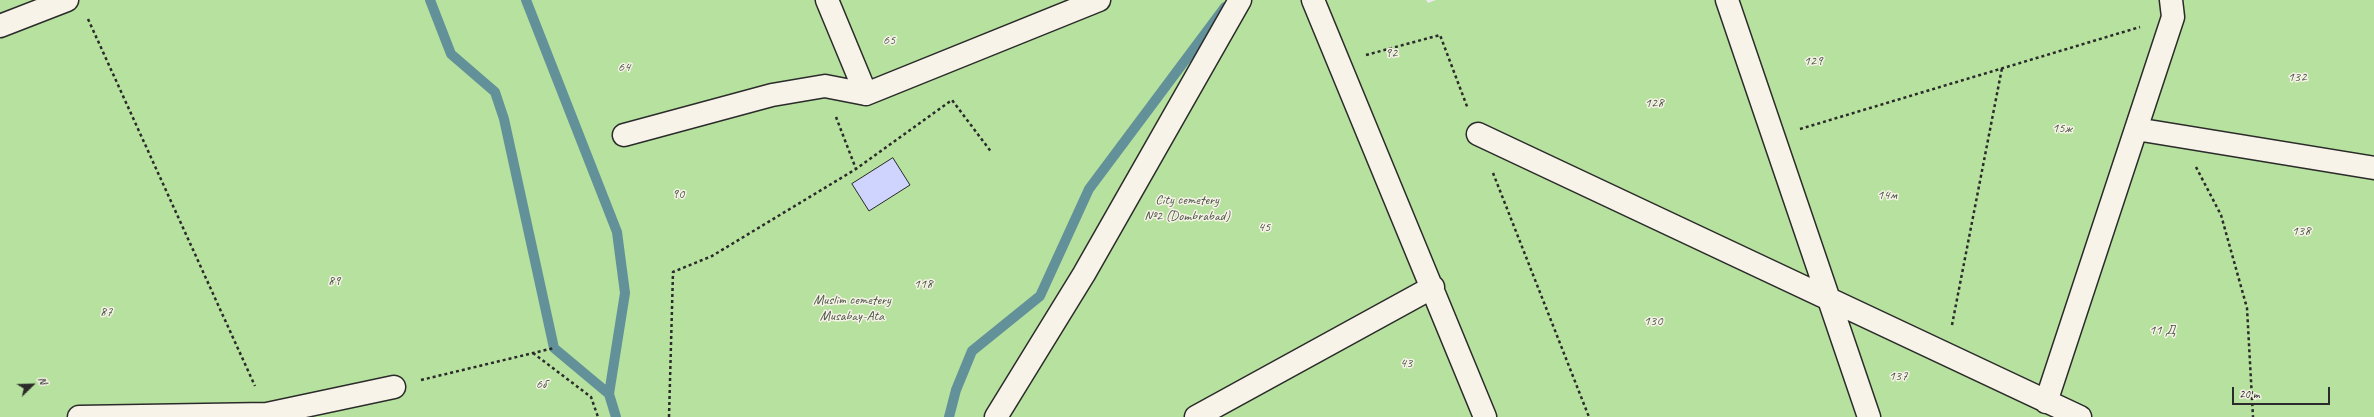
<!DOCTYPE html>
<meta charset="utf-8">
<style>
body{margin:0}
#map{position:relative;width:2374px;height:417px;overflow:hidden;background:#ebeaee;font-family:Caveat,sans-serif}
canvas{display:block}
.north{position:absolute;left:12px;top:365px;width:40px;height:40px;-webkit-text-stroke:3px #f7f3e8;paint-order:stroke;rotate:67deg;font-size:11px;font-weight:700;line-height:16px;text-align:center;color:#2b2b2b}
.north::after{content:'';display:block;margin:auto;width:14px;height:18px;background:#2b2b2b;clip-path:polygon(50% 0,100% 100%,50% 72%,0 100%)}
.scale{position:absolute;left:2232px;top:387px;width:98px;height:18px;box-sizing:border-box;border:2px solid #2b2b2b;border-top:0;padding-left:5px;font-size:12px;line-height:14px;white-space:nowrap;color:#2b2b2b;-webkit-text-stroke:3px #f7f3e8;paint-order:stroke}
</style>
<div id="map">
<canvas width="2374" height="417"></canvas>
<div class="north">N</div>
<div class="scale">20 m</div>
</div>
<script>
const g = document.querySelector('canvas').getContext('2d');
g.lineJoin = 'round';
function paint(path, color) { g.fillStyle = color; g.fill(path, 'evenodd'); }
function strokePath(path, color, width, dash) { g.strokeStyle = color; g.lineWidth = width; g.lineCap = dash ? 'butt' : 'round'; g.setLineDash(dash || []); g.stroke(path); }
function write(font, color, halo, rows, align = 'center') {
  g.font = font + ' Caveat,sans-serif'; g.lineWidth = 3; g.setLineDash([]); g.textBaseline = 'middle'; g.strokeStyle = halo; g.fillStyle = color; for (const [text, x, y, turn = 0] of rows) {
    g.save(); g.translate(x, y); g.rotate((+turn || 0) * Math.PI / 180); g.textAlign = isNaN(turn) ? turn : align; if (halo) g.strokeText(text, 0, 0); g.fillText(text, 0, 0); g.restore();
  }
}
paint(new Path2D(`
 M0,0H1426L1428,3L1436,0H2374V417H0Z`), '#b7e19e');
strokePath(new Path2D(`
 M430,0L451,54L495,92L504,119L554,348L609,394
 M526,0L617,232L625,293L609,394L616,417
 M949,417L956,390L972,351L1040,296L1089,189L1225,7`), '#629199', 10);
const building = new Path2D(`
 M893,158L910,185L869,211L852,184Z`);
paint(building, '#ced4fd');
strokePath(building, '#2b2b2b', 1);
const minor = new Path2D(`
 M827,0L866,94
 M1313,0L1485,417
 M1727,0L1869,417
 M0,26L67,0
 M2136,129L2374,168
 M1478,134L2080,417
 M624,135L772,95L825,86L866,94L1099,0
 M2046,402L2173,17L2171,0
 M79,417L267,414L394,387
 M996,417L1084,274L1240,0
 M1196,417L1433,287`);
strokePath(minor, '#2b2b2b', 25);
strokePath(new Path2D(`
 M88,19L255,386
 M1366,55L1440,35L1468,109
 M836,117L856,169
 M1800,129L2140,27
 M2196,167L2221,215L2247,308L2253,417
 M1493,173L1589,417
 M1952,325L2002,68
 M533,353L591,397L598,417
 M421,380L554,348
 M669,417L673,272L712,256L856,169L952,100L992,153`), '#2b2b2b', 2.5, [3, 3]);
strokePath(minor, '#f7f3e8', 22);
write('14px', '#4e5848', '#f7f3e8', [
 ["65",889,40],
 ["92",1391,53],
 ["129",1813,61],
 ["64",624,67],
 ["132",2297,77],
 ["128",1654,103],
 ["15ж",2062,128],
 ["90",678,194],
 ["14м",1887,195],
 ["City cemetery",1187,200],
 ["№2 (Dombrabad)",1187,216],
 ["45",1264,227],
 ["138",2301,231],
 ["89",334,281],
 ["118",923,284],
 ["Muslim cemetery",852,300],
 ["Musabay-Ata",852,316],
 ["87",106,312],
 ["130",1653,321],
 ["11 Д",2162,330],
 ["43",1406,363],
 ["137",1898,376],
 ["6б",541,384]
]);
</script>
